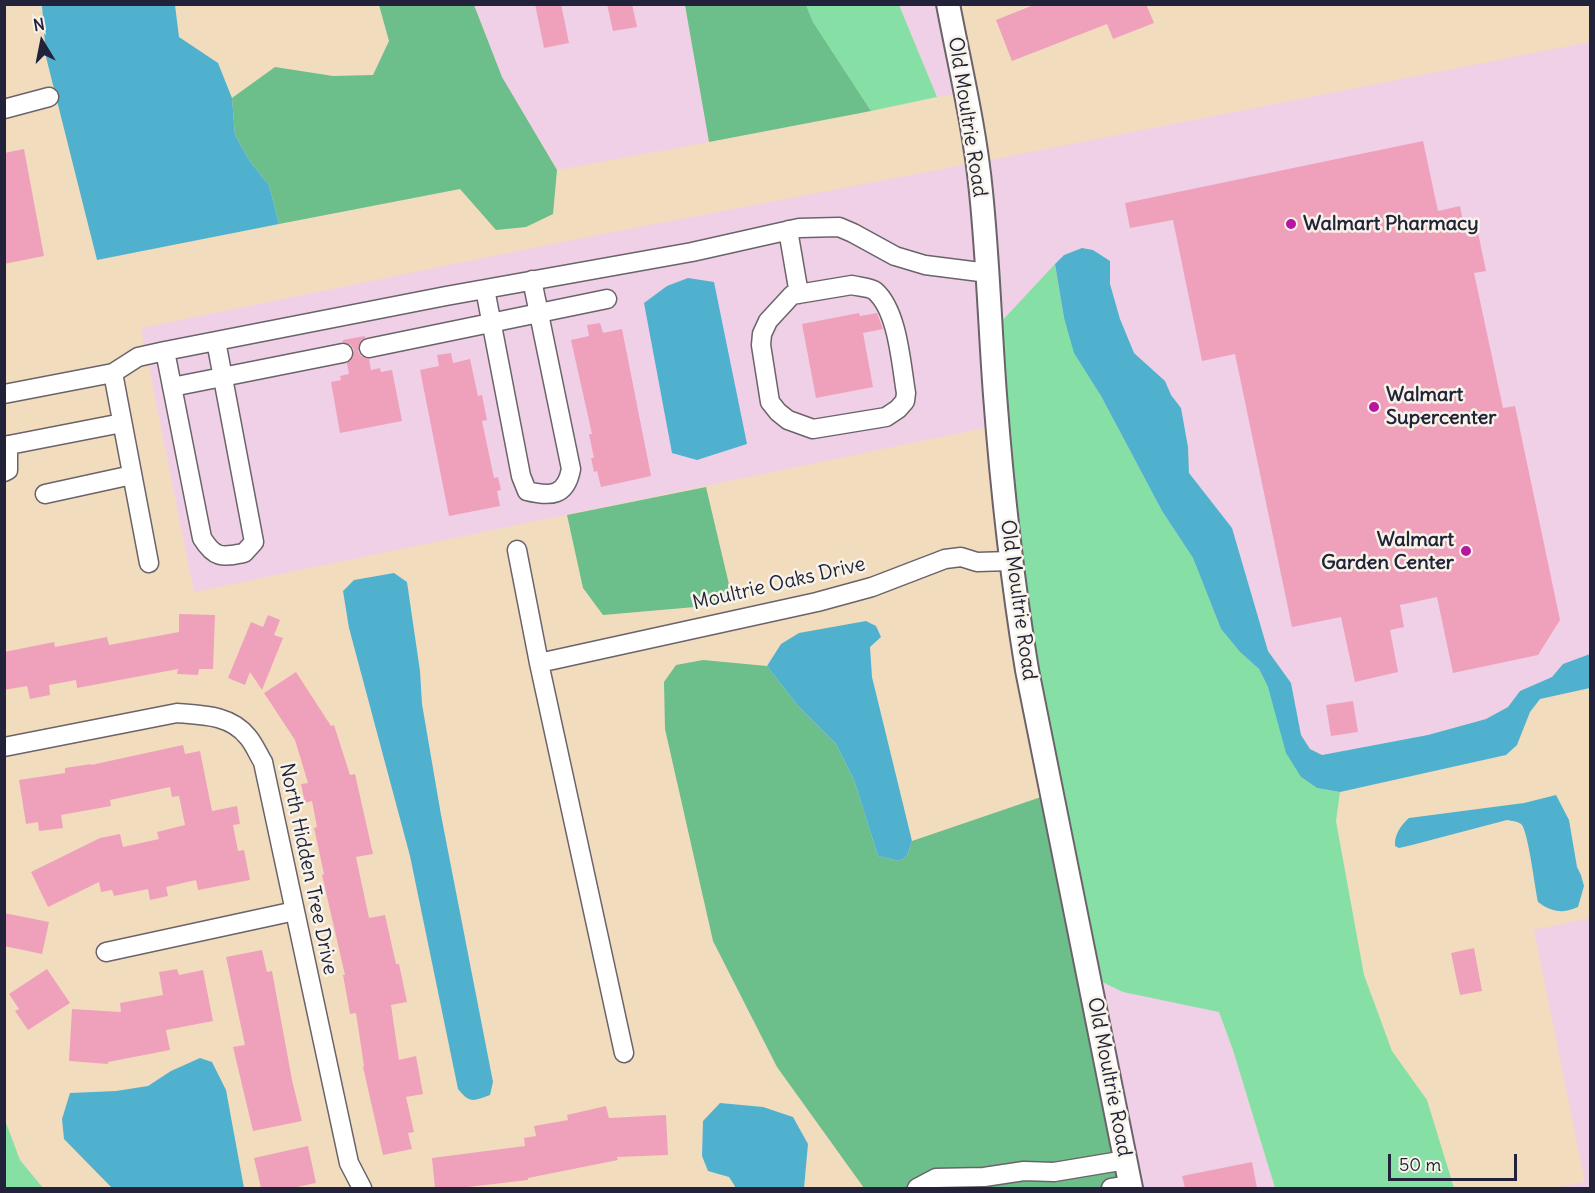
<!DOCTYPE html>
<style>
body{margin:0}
#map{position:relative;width:1595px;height:1193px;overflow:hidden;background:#f2dcbe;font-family:Delius,sans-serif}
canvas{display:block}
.frame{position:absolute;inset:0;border:6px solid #22223b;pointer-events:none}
.north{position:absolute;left:12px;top:12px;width:60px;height:60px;-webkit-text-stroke:4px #f7f3e8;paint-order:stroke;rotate:350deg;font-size:16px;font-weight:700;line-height:24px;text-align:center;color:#22223b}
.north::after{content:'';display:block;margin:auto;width:21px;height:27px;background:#22223b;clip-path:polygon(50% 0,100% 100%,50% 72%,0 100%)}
.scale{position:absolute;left:1388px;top:1154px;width:129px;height:27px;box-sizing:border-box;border:3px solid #22223b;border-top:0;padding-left:8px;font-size:18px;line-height:21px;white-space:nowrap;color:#22223b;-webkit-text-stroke:4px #f7f3e8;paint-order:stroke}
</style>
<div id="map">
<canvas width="1595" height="1193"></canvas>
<div class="frame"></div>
<div class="north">N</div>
<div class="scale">50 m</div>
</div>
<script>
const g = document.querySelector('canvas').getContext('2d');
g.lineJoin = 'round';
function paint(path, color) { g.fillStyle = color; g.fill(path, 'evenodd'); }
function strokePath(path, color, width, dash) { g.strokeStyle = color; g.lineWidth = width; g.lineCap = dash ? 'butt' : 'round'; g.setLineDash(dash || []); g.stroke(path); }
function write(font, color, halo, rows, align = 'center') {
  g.font = font + ' Delius,sans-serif'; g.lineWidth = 5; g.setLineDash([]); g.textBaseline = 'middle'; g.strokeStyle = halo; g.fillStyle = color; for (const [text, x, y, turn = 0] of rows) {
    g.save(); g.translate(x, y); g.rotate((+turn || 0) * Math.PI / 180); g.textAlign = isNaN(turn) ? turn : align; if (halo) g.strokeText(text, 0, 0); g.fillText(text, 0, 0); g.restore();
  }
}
paint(new Path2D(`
 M474,5H685L709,142L557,170L502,77Z
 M899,5H939L956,94L937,97Z
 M1590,42V654L1563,664L1552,677L1520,691L1508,707L1486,719L1428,735L1322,755L1310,749L1301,735L1291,683L1268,651L1232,528L1189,473L1188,447L1181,408L1171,395L1165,381L1134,353L1120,319L1110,284V261L1093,250L1082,248L1064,255L999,324L985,161Z
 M968,164L989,427L194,592L141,328L577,239Z
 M1590,918V1188H1554L1585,1182L1534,930Z
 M1098,980L1123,992L1219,1011L1233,1050L1275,1188H1140Z`), '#efd0e7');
paint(new Path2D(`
 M806,5H899L937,97L871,111L813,22Z
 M1055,264L1064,318L1075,353L1101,396L1162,511L1193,558L1221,629L1240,652L1259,669L1268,687L1301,777L1317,788L1340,792L1336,821L1364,975L1392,1051L1427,1100L1454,1188H1275L1233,1050L1219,1012L1123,992L1098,980L1024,596L999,324Z
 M5,1120L20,1160L43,1188H5Z`), '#86e0a6');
paint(new Path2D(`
 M379,5H474L502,77L557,170L553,214L526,227L496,230L460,189L279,224L269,185L249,160L235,135L232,98L275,67L333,76L373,75L389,41Z
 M685,5H806L813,22L871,111L709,142Z
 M706,487L731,593L718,605L603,615L583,588L567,515Z
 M703,660L767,666L798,706L836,744L854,780L878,856L899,861L907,856L912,841L1044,796L1122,1188H864L777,1067L713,941L665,729L664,682L676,665Z`), '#6cbe8b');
paint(new Path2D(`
 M42,5H175L179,37L218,63L232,98L235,135L249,160L269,185L279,224L97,260L46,57Z
 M1082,248L1093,250L1110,261V284L1120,319L1134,353L1165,381L1171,395L1181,408L1188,447L1189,473L1232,528L1268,651L1291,683L1301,735L1310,749L1322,755L1428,735L1486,719L1508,707L1520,691L1552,677L1563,664L1590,654V688L1540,699L1530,712L1517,745L1506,755L1340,792L1317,788L1301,777L1286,753L1268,687L1259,669L1240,652L1221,629L1193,558L1162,511L1101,396L1074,353L1064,318L1055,264L1064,255Z
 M688,278L714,282L747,444L697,460L672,453L644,303L667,286Z
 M394,573L407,582L420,671L422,704L441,815L493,1082L490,1095C473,1101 470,1104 458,1089L410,856L349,628L343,591L354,580Z
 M866,621L876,626L881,637L870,647L872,677L912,841L907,856L899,861L878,856L854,780L836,744L798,706L767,666L781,644L799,633Z
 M1556,795L1569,820L1577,867L1581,875L1584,886L1578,907C1563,914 1551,912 1538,902C1535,889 1528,829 1521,824C1517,821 1512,821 1507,820L1412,845L1399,848L1395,846C1394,835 1401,825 1409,818L1524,803Z
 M200,1058L212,1062L226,1090L244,1188H112L64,1139L62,1119L70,1093L116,1091L148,1086L171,1071Z
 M720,1103L763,1107L793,1117L808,1144L804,1188H736L729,1177L708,1171L702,1156L703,1121Z`), '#50b1cf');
paint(new Path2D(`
 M535,4H561L569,43L544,48Z
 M607,4H632L637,27L613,31Z
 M1036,4H1146L1154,23L1113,39L1107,24L1012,61L996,20Z
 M1423,141L1438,211L1460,206L1464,226L1476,223L1486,271L1474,273L1503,408L1515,406L1560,620L1538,655L1453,673L1437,597L1400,605L1404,627L1390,630L1398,672L1355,682L1341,617L1292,627L1235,354L1202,361L1173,220L1130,228L1125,203Z
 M24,149L44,256L4,264V153Z
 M859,313L860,316L877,313L883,329L863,333L873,387L816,398L802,324Z
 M600,323L603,333L622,329L651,476L601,487L597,471L594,472L591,458H594L589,434H592L571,340L589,336L587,325Z
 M365,336V338L359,344L358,351L361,356L369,359L371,370L380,368L381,372L392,370L402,421L340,433L331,382L341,380L340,376L349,374L347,363L353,357L354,350L351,345L343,342V340Z
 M451,353L453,363L470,359L478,396L482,395L487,420L482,421L494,478L498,477L501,490L497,491L500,506L449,516L420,370L439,366L437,355Z
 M179,614L215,615L213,669H199L198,675L177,674L178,669L77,688L76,680L49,685L50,695L30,699L27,686L4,690V652L54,642L55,647L107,637L109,645L179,632Z
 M268,615L280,620L274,635L283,638L262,690L250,672L245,685L228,678L251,622L263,627Z
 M296,672L331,726L334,725L350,775L355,774L373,854L356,857L369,918L385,915L396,964H399L407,1002L391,1005L399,1060L416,1056L423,1094L406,1097L414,1132L408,1133L412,1149L383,1155L363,1067L364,1066L356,1013L350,1014L343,975H345L322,875L324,874L314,828L317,827L312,801L305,803L301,784L308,783L295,740L264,693Z
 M1353,701L1358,732L1331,736L1326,705Z
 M183,745L185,754L200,751L212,811L237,806L240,824L233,825L238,851L244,850L250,880L198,890L196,880L166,887L168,896L150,900L148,889L114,896L112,890L101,892L99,882L48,907L31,872L100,838L120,834L123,847L159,839L157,832L185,825L179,796L172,797L170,787L110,800L111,806L61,815L63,828L39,831L38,822L26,824L19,780L65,773V768L91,764V765Z
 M4,913L49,922L42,954L4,946Z
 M1474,948L1482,991L1460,995L1451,953Z
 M262,950L267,972L272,971L292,1080L302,1121L253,1131L233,1047L245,1045L226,957Z
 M47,969L70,1003L28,1030L15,1011L19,1009L9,994Z
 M177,969L179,975L203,970L213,1021L166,1030L170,1050L108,1062V1064L69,1061L72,1009L121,1012L120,1003L163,995L159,972Z
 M606,1106L609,1118L666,1115L668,1155L617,1157L618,1160L528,1178V1180L459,1188H435L432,1158L525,1146L524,1138L536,1136L534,1126L568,1120L567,1115Z
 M308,1146L316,1183L292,1188H261L254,1158Z
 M1252,1162L1257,1188H1185L1182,1176Z`), '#efa1bc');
const minor = new Path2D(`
 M4,109L49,97
 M788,230L799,294
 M852,285C859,287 870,287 875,291C898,311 901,364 906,393L905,401L898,409L886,417L813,429L788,420L778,412L770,402L761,345L762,334L768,321L792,295Z
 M485,289L521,476L527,491C551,497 566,496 571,469L532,280
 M369,348L607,299
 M165,351L202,538C215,559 222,557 244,553L254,542L216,341
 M113,373L149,563
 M172,387L343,353
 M4,394L113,373L138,357L165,351L446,296L692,252L799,228L839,227L853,233L895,256L925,265L988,273
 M4,446L122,423
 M4,472L8,470V445
 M45,494L132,475
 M517,550L539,663
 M4,747L177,713C203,715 231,715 248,737C254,744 258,754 263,762L349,1163L362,1188
 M106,952L295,911
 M624,1053L539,663L817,602L872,587L945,559L961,557L977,562L1010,561
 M917,1188L936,1178L984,1177L1024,1171L1054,1172L1126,1160
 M1111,1188L1131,1185`);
const major = new Path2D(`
 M948,4C960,67 975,129 981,192C988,260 990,328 995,395C1002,488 1012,579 1027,670L1131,1188`);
strokePath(minor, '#6b6369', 21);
strokePath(major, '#6b6369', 26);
strokePath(minor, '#fff', 18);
strokePath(major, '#fff', 22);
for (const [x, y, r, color] of [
 [1291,224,6,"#b5179e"],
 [1374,407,6,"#b5179e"],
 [1466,551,6,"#b5179e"]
]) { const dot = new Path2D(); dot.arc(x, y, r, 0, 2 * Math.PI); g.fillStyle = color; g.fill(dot); strokePath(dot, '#f7f3e8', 2); }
write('20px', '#22223b', '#f7f3e8', [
 ["Old Moultrie Road",967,117,81],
 ["Moultrie Oaks Drive",779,584,-13],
 ["Old Moultrie Road",1018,600,82],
 ["North Hidden Tree Drive",308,869,78],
 ["Old Moultrie Road",1109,1077,79]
]);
write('bold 20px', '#22223b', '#f7f3e8', [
 ["Walmart Pharmacy",1303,224],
 ["Walmart",1386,395],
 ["Supercenter",1386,418],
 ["Walmart",1454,540,"right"],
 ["Garden Center",1454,563,"right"]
], 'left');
</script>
